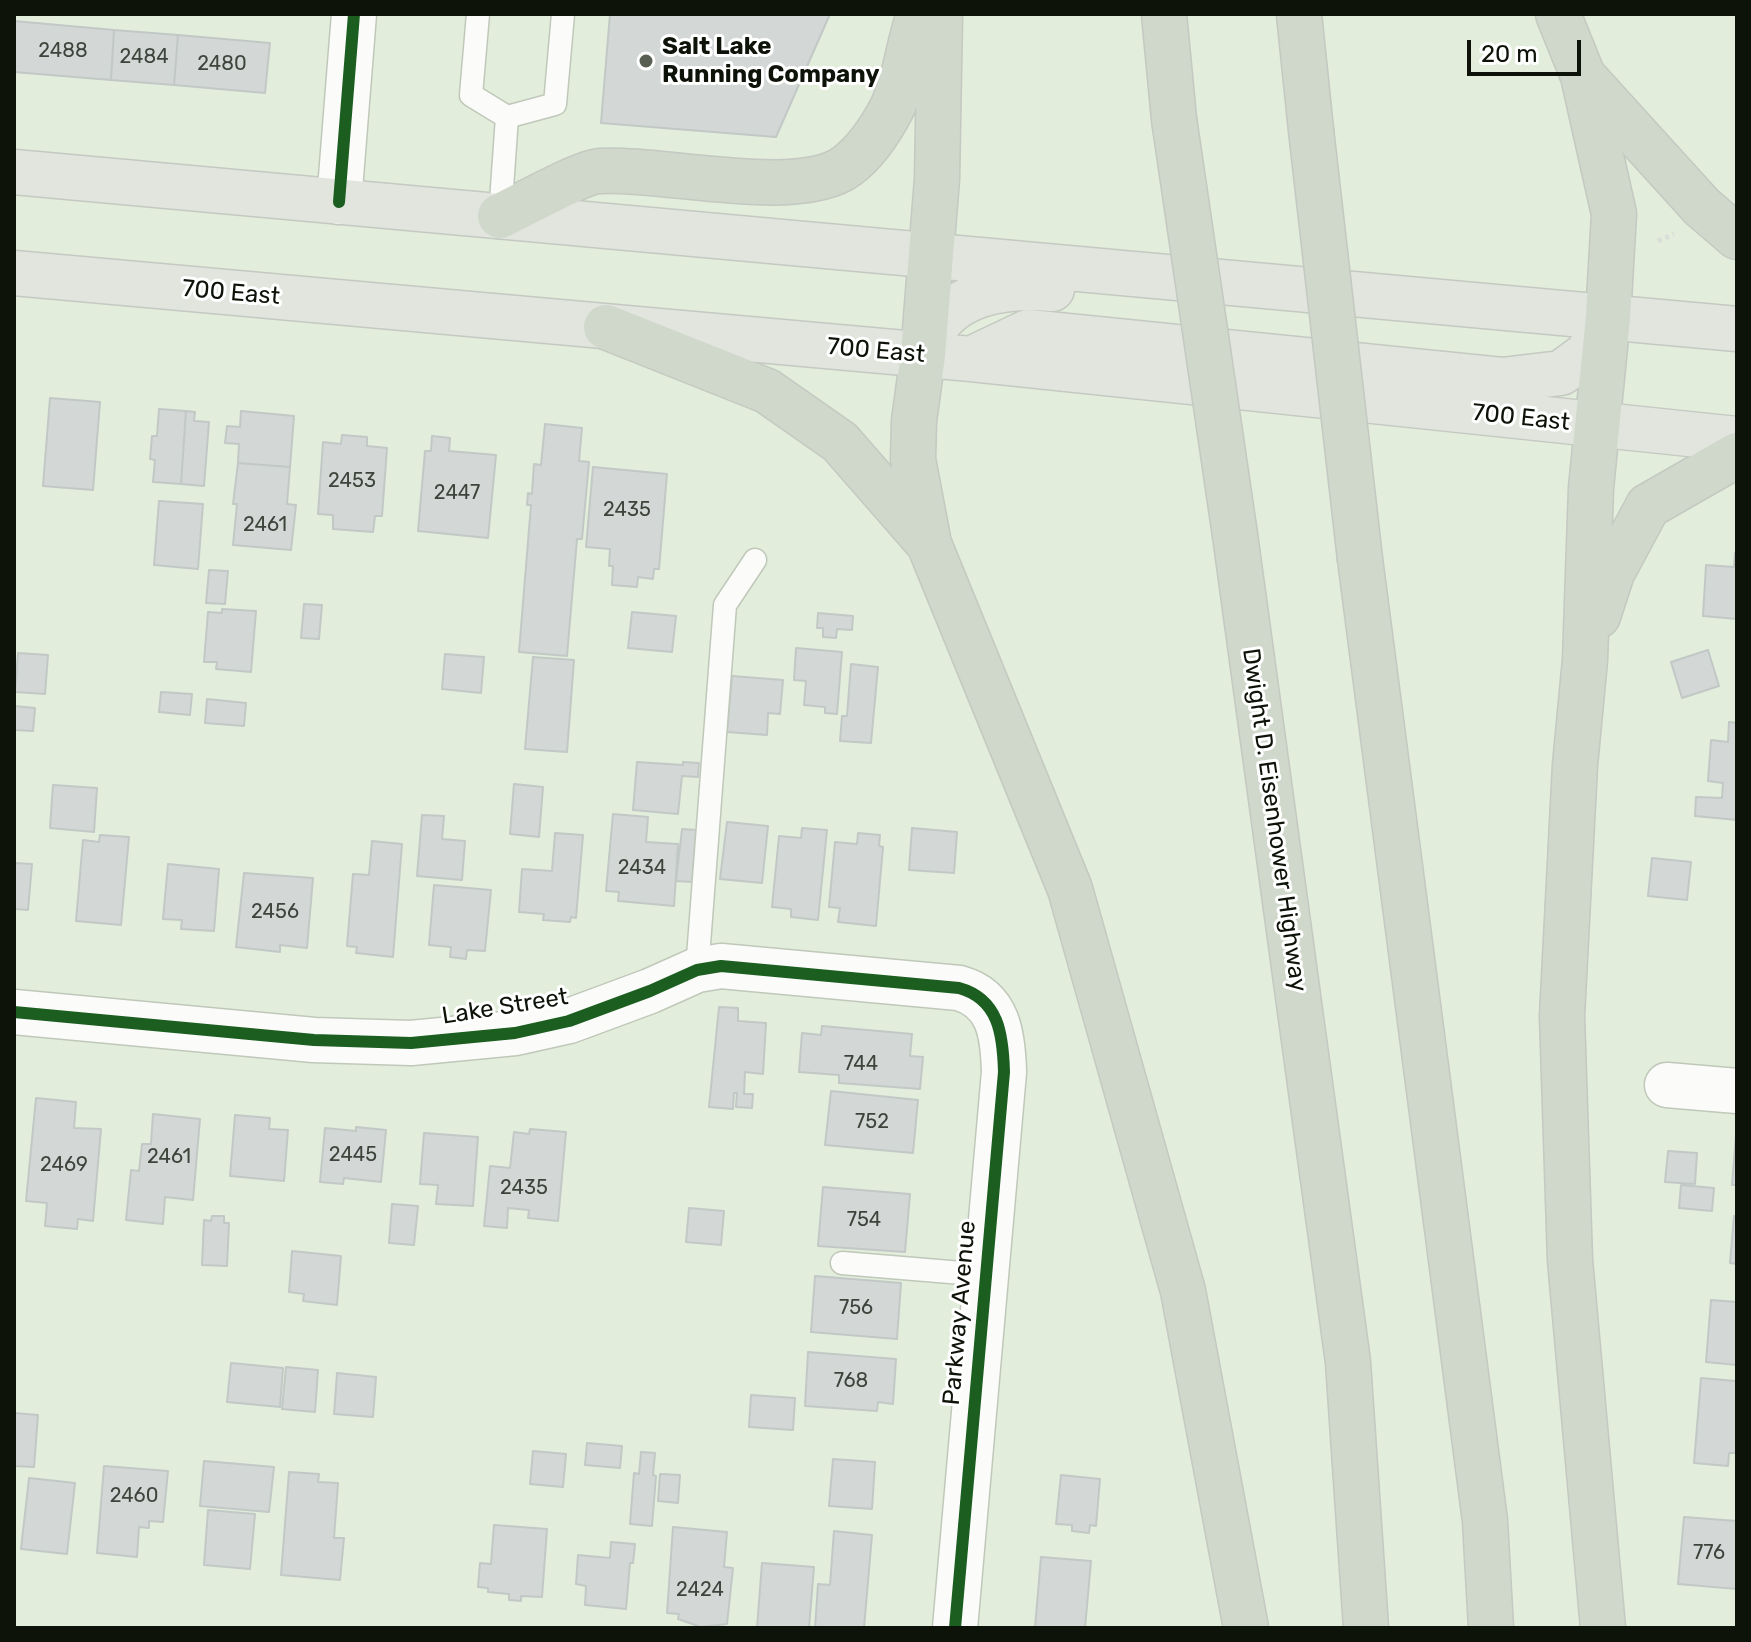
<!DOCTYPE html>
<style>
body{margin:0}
#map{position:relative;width:1751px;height:1642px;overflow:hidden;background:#e2eddb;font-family:Rubik,sans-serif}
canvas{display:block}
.frame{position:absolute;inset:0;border:16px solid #0d1308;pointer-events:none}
.scale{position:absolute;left:1467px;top:40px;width:114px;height:36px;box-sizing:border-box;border:4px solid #0d1308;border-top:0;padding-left:10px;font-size:24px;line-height:28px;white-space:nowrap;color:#0d1308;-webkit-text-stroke:6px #fff;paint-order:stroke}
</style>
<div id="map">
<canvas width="1751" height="1642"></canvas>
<div class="frame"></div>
<div class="scale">20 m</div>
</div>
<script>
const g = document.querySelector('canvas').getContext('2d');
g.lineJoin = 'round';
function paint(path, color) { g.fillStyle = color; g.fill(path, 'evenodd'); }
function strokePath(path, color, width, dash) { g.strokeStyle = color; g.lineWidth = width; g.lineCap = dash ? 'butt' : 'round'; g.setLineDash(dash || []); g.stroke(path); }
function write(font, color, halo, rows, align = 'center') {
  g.font = font + ' Rubik,sans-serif'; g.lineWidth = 6; g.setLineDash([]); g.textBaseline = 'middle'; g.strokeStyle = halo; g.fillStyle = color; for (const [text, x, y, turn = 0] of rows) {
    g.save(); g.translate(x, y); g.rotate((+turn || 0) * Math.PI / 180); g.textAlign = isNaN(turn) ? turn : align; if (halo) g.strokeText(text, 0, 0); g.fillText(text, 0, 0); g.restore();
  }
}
const building = new Path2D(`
 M610,14H830L776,137L601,123Z
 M14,21L114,30L111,80L14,72Z
 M114,30L178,35L174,85L111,80Z
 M178,35L270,43L265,93L174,85Z
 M50,398L100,402L93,490L43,486Z
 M159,409L186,411L181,484L153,482L155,460L150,459L152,436H157Z
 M186,411L195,412L194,421L209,422L204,486L181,484Z
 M241,411L294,416L290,467L238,463L239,444L225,443L227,426L240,427Z
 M545,424L582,428L579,461L589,462L582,539H577L567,656L519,652L531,505H527L528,493L532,494L534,464L541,465Z
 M342,435L367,437V446L387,448L382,516H375L373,532L333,529V515L318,514L323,442L341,444Z
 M432,436L450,438L449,451L496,455L488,538L418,531L425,451H431Z
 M238,463L290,467L287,504L296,505L291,550L233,545L237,504H233Z
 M593,467L667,474L659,569H654L653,579L638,577L637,587L612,585L613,566H609L610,549L586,547Z
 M159,501L203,504L198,569L154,565Z
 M1735,553H1737V619L1703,616L1706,565L1734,567Z
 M209,570L228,571L225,604L206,603Z
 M304,604L322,605L319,639L301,638Z
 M222,609L256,611L251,672L216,669L217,662H204L208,612L222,613Z
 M632,612L676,616L672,652L628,648Z
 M818,613L853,616L852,630L837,629L836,638L823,637V628H817Z
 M796,648L842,652L837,714L825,713V707L804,705L806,681L794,680Z
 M1708,650L1719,686L1682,698L1671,662Z
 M18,653L48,655L45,694L15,692Z
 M445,654L484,657L481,693L442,689Z
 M533,657L574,660L567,752L525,749Z
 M851,664L878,667L871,743L840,741L842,716H847Z
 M732,676L783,680L780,714L768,713L767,735L727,732Z
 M161,692L192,694L190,715L159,712Z
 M207,699L246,703L244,726L205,723Z
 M14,706L35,708L33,731L14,730Z
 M1729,722L1737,723V820L1695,816L1696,797L1722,798L1723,783L1708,781L1711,740L1728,742Z
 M637,762L683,765V762L699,763L698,777L682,776L678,814L633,810Z
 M514,784L543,787L539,837L510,834Z
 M53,785L97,788L94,832L50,828Z
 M613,814L648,817L646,842L678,844L674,906L618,901L619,892L606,891Z
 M422,815L444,816L442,839L465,841L462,880L417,876Z
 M727,822L768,826L762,883L720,879Z
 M802,828L827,830L818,920L791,917V909L772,907L779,836L801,838Z
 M912,828L957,832L954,873L909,870Z
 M682,829L696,830L692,882L676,881Z
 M555,833L583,835L576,918L571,917L570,922L543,920L544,914L519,912L522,869L552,871Z
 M858,833L880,835L879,846L883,847L876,926L838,922L840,908L829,907L835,842L857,844Z
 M100,835L129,837L121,925L76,921L83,840L99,842Z
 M372,841L402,844L393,957L356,953L357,947L347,946L353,874L369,875Z
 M1652,858L1691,862L1687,900L1648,896Z
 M14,863L32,864L28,910L14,909Z
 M168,864L219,869L214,931L181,929L182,920L163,919Z
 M244,873L313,878L307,948L280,945V952L236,947Z
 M434,885L491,890L485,951L467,950L466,959L450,957L451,947L429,945Z
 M719,1007L738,1008V1021L766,1023L763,1074L745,1072L744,1094H753L752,1108L736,1107L737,1093H734L733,1109L709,1107Z
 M822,1026L912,1034L910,1056L923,1057L920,1089L839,1083V1075L799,1072L802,1033L821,1035Z
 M831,1091L918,1100L913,1153L825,1145Z
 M36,1098L76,1102L74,1128L101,1129L93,1221L78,1219L77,1229L45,1226L47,1203L26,1201Z
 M153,1114L200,1119L193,1200L165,1197L163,1224L126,1220L131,1170L139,1171L142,1144H151Z
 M235,1115L270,1118L269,1129L288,1130L284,1181L230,1176Z
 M356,1127L386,1130L381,1182L344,1178L343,1184L320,1182L325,1128L356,1131Z
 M530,1129L566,1132L558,1221L528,1218L529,1210L508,1208L507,1228L484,1226L490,1166L510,1168L514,1132L529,1134Z
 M424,1133L478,1137L473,1206L436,1204L438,1185L420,1184Z
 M1736,1135H1737V1185H1732Z
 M1668,1151L1697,1153L1695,1184L1665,1182Z
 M1681,1185L1714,1188L1712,1211L1679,1208Z
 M823,1187L910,1194L905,1252L818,1246Z
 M392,1204L418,1206L414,1245L389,1243Z
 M689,1208L724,1211L721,1245L686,1242Z
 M212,1216H224V1223H229L227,1266L202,1265L204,1220L211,1221Z
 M1734,1216L1737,1217V1264L1730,1263Z
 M292,1251L341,1256L337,1305L303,1301L304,1294L289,1292Z
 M815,1276L901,1283L897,1339L811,1332Z
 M1711,1300L1737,1302V1365L1706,1362Z
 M808,1352L896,1359L893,1404L878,1402L877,1411L805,1406Z
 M231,1363L283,1368L280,1407L227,1402Z
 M286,1367L318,1370L315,1412L282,1409Z
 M337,1373L376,1377L373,1417L334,1414Z
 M1701,1378L1736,1381L1737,1453H1729L1728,1466L1694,1463Z
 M751,1395L795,1398L793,1430L749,1427Z
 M14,1413L38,1415L34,1467L14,1466Z
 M587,1443L622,1446L620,1468L585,1465Z
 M533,1451L566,1454L563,1487L530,1484Z
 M641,1452L655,1453L653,1475L656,1476L652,1526L630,1524L634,1473L639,1474Z
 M833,1459L875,1462L872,1509L829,1506Z
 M204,1461L274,1467L269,1512L200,1506Z
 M104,1466L168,1471L163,1522L149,1521V1528L139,1527L137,1557L97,1553Z
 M289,1472L319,1474L318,1482L338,1483L334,1538H344L340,1580L281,1575Z
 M660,1474L680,1475L678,1503L658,1501Z
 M1061,1475L1100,1479L1096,1526L1090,1525L1089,1533L1072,1531V1525L1056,1524Z
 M29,1478L75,1483L67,1554L21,1549Z
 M208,1510L255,1514L250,1569L204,1565Z
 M1684,1517L1737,1521V1589L1678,1584Z
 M494,1525L547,1529L542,1597L521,1596V1601L509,1600V1594L488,1592V1588L478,1587L480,1563L491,1564Z
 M673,1527L727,1532L724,1567L733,1568L727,1624L701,1627L678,1619L679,1614L667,1613Z
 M834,1531L872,1535L864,1628H815L818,1584L830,1585Z
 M611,1542L635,1544L633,1563H630L626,1609L585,1605L586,1586L576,1584L578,1555L610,1558Z
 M1041,1557L1091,1561L1085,1628H1035Z
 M762,1563L814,1567L809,1628H757Z`);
paint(building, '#d3d8d7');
strokePath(building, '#c2c8c6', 2);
const lane = new Path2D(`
 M478,14L471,95L507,117L555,104L563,14
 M500,216L507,117
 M697,970L725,605L755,560
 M842,1263L986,1275`);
const street = new Path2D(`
 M339,202L354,14
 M14,1012L314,1040L411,1043L515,1033L569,1021L650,991L697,970L721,966L959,988C999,999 1003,1035 1004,1072L955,1628
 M1667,1085L1737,1091`);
const primary = new Path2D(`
 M14,172L1737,329
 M14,273L971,359L1737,439
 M923,355C929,343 935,326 944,317C972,289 1015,286 1052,289
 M971,359L1028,332L1502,380L1561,373L1587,354L1608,317`);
const highway = new Path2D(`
 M940,14L937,179L923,355L914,421L913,459L929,544L1070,889L1183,1291L1246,1628
 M1164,14L1174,119
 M1299,14L1311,130
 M1558,14L1583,76L1614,214L1608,317L1591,488L1585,660L1575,765L1562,1016L1570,1260L1603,1628
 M1584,77L1702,207L1737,237
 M500,216C519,207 584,171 600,171C661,167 799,202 847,166C867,151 881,129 892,108C906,78 908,45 919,14
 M606,327L767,391L840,442L929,544
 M1235,535L1348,1362L1366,1628
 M1360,559L1485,1521L1491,1628
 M1598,616L1612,573L1648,506L1737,455`);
strokePath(lane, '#c0c8ba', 25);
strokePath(street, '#c0c8ba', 47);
strokePath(primary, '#c4c9c1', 47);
strokePath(highway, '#c4c9c1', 47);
strokePath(new Path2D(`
 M1658,241L1674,234`), '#daded8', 5, [4, 4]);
strokePath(lane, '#fbfcfa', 22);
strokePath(street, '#fbfcfa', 44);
strokePath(primary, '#e1e5de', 44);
strokePath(highway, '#d0d7cb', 44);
const highwayBridge = new Path2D(`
 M1174,119L1235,535
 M1311,130L1360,559`);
strokePath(highwayBridge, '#c4c9c1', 47, []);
strokePath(highwayBridge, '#d0d7cb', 44);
strokePath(new Path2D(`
 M339,202L354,14
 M14,1012L314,1040L411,1043L515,1033L569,1021L650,991L697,970L721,966L959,988C999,999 1003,1035 1004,1072L955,1628`), '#1b5e20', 12);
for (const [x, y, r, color] of [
 [646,61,8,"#585f52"]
]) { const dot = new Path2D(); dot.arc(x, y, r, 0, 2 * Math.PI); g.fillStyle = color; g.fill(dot); strokePath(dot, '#fff', 3); }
write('20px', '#3e443c', null, [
 ["2488",63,51],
 ["2484",144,57],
 ["2480",222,64],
 ["2453",352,481],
 ["2447",457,493],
 ["2435",627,510],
 ["2461",265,525],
 ["2434",642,868],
 ["2456",275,912],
 ["744",861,1064],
 ["752",872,1122],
 ["2445",353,1155],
 ["2461",169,1157],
 ["2469",64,1165],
 ["2435",524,1188],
 ["754",864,1220],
 ["756",856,1308],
 ["768",851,1381],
 ["2460",134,1496],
 ["776",1709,1553],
 ["2424",700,1590]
]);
write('bold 24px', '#0d1308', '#fff', [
 ["Salt Lake",662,47],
 ["Running Company",662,75]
], 'left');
write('24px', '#0d1308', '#fff', [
 ["700 East",231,293,5],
 ["700 East",876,351,5],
 ["700 East",1521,418,6],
 ["Dwight D. Eisenhower Highway",1274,820,82],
 ["Lake Street",505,1007,-9],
 ["Parkway Avenue",960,1313,-85]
]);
</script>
